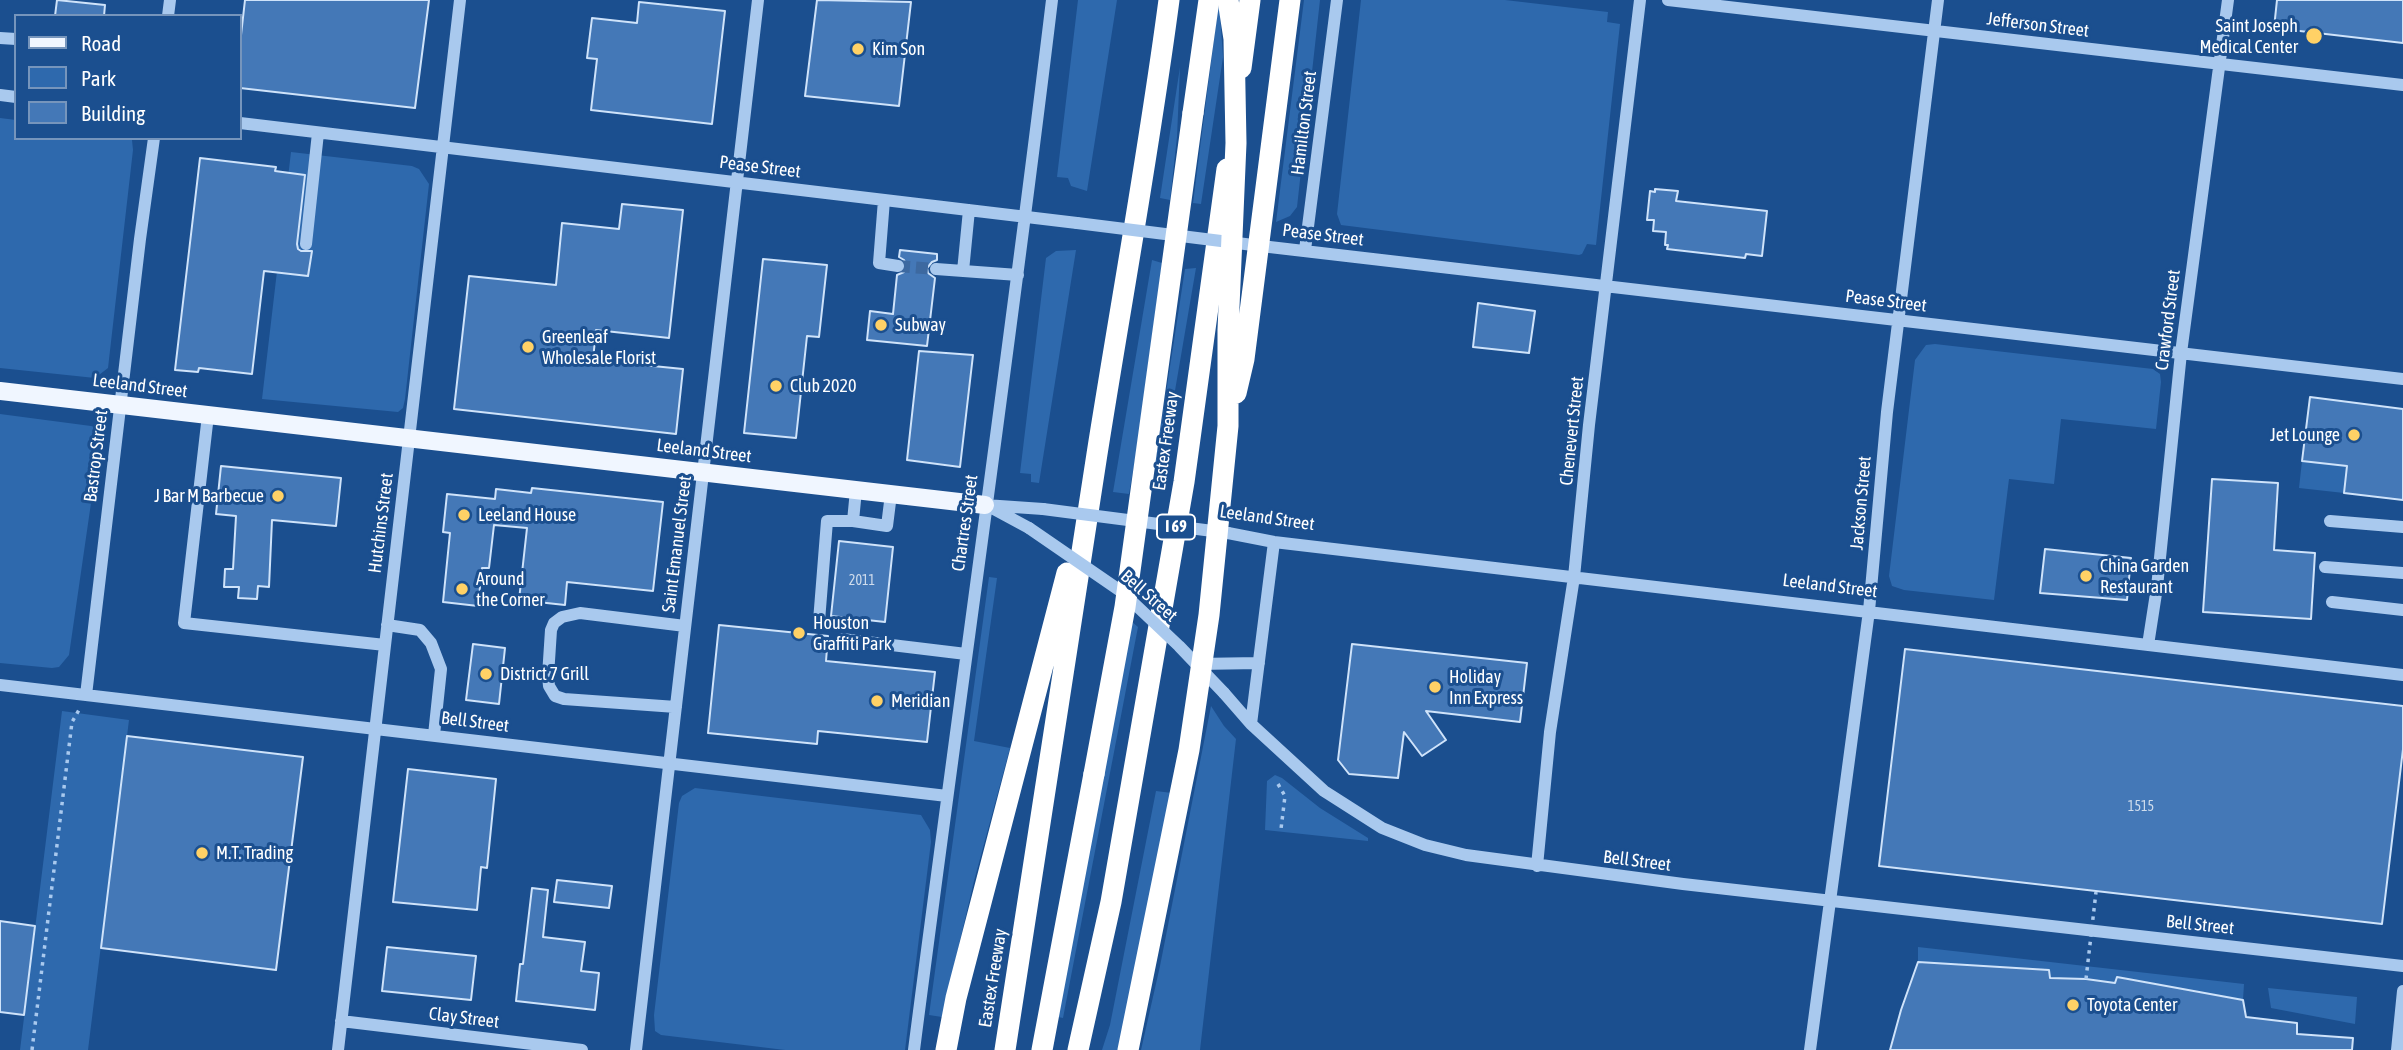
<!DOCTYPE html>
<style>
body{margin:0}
#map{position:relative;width:2403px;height:1050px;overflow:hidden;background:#1b4f8f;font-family:"Asap Condensed",sans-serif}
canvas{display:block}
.legend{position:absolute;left:14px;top:14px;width:228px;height:126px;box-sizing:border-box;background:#1b4f8f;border:2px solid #7695bc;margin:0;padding:9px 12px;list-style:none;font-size:21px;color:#fff}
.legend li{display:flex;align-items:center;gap:14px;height:35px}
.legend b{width:35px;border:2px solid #7695bc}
</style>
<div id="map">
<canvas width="2403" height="1050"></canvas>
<ul class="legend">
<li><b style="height:9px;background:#f0f6ff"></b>Road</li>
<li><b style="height:19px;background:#2e69ad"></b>Park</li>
<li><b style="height:19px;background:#4478b7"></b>Building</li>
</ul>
</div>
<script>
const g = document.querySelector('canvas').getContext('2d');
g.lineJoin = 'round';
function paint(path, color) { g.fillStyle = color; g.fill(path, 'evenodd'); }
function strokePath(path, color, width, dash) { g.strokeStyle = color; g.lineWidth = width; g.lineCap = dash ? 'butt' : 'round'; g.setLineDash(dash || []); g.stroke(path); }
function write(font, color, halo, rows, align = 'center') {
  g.font = font + ' "Asap Condensed",sans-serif'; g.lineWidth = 6; g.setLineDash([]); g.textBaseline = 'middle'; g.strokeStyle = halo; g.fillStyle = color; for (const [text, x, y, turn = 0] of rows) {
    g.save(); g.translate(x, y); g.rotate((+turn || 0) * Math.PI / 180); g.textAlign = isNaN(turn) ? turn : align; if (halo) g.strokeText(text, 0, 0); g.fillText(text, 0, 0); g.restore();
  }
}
paint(new Path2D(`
 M1078,0H1117L1087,191L1071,186L1068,178L1057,177Z
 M1219,0L1223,57L1201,204L1193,203Z
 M1304,0H1320L1297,207L1290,216L1276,222Z
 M1361,0H1505L1608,12L1607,22L1620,24L1596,245L1587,244L1582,254L1579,255L1341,225L1337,214Z
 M1180,67L1177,137L1170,200L1160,198Z
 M0,118L16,120V138L132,140L133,150L108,368L95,378L0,368Z
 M291,152L412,166L419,169L429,184L405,399L403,408L398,412L262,399Z
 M1076,250L1039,483L1031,482V474L1020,473L1046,258L1056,251Z
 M1152,260L1162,263L1136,454L1129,494L1113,492Z
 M1196,268L1171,414L1154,471L1185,269Z
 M1935,344L2153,369L2160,374L2161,382L2156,429L2061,419L2054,484L2009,479L1994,600L1904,590L1892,586L1889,576L1915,360L1926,345Z
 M0,414L91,426L98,428L101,434L69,655L59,667L52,668L0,663Z
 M2302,461L2347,466L2344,493L2299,488Z
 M989,577L997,578L974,741L1010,748L974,881L942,1017L929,1015Z
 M1131,621L1138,627L1063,1018L1058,1017Z
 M1211,706L1224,726L1236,739L1200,1050H1141L1160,966Z
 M62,711L129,720L88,1050H20Z
 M1275,775L1282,778L1320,808L1368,838V841L1265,830L1267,781Z
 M695,788L921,815L930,830L931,842L905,1050H785L661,1035L655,1031L654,1015L679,803L682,796Z
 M1156,791L1172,793L1120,1050H1102L1110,1025Z
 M1918,947L2244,984L2243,1000L2117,977L2115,983L2086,979L2050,978L2049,970L1918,962Z
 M2268,988L2357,997L2355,1024L2271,1008Z`), '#2e69ad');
const building = new Path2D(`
 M57,0L105,5L104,16H55Z
 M245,0H429L415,108L240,88V44Z
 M817,0L911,2L899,106L805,96Z
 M2277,0H2403V43L2274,28Z
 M639,2L725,11L712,124L591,110L597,59L587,58L592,18L637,23Z
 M200,158L276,167L275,171L305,175L297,244L298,249L301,251H312L308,276L264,271L252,374L199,368L198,372L175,370Z
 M1655,189L1678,191L1676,201L1767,211L1762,256L1746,254L1745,258L1667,249L1668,245H1665L1666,232L1653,231L1654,220H1647L1650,191L1655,192Z
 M622,204L683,210L669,338L596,330L593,360L683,369L676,434L454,409L469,276L556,285L562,223L619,229Z
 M900,250L937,254V260L932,262L927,268L928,273L935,278L927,346L867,340L870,311L893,314L897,275L904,272L907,267L904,260L899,257Z
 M763,259L827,265L819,337L807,336L796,438L744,433Z
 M1478,303L1535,311L1529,353L1473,347Z
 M919,351L973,355L960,467L907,460Z
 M2310,397L2403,409V500L2344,493L2347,466L2302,461Z
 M221,466L341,478L336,526L272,520L269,587L258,586L257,599L238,598L239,587H224L225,569H233L236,516L216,514Z
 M2212,479L2278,483L2274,550L2315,553L2311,619L2203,612Z
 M532,488L663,502L653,591L567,582L565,605L519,600L527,528L494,525L489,568H482L478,606L443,602L450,533L443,532L447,494L495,499L496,489L531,493Z
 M839,541L893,547L885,622L831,616Z
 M2045,549L2131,558L2127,600L2040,593Z
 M719,625L828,636L826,661L935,672L927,742L818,731L817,744L708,733Z
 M473,644L505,648L499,704L466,700Z
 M1352,644L1527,663L1520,722L1426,711L1446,740L1422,756L1404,732L1398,778L1349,774L1338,760Z
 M1905,649L2403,706V749L2382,924L1879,866Z
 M127,736L303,757L276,970L101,948Z
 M408,769L496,779L487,868L481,867L477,910L393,902Z
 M557,880L612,886L609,908L554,902Z
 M532,888L548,890L543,937L585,942L581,971L599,973L595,1010L516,1001L520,964H523Z
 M0,921L35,926L24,1015L0,1012Z
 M387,947L476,956L471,1000L382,991Z
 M1918,962L2049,970L2050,978L2086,979L2115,983L2117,977L2243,1000L2246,1017L2297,1023V1034L2353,1038L2352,1050H1890L1901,1010Z`);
paint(building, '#4478b7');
strokePath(building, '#cfe3fa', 2);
strokePath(new Path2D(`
 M898,266L936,269`), '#3d69a0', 12, [12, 6]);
strokePath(new Path2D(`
 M1278,784L1285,796L1281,829
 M32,1050L72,722L79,710`), '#a9c9ee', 3.5, [3.5, 5]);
strokePath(new Path2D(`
 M1668,0L2403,85
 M168,16L170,0
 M0,38L16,39
 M0,95L16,97
 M240,123L1077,223
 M884,200L879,263L898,266
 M306,244L318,133
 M1261,246L2403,379
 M1305,250L1337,0
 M936,269L1018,275
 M963,271L969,210
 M208,415L184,623L385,645
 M856,490L853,521L887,526L891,494
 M985,505L1043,509
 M992,508L1029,528
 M2330,521L2403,527
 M1228,533L1274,542L2403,675
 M2325,567L2403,573
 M2332,602L2403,610
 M819,621L827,521H853
 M387,625L420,630L431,643L441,669L434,735
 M842,639L966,654
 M2148,645L2157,587L2181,353L2228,0
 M1197,664L1259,663
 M0,685L947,796
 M1224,693L1251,724L1324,791L1382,828L1425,845L1466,855L1683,884L2403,966
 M86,695L140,239L154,138
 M676,707L564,699L555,696L549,686L548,676L551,630L554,623L562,617L580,613L685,626
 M1251,724L1274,542
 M1537,866L1550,732L1574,577L1589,425L1640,0
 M341,1021L582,1050
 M338,1050L460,0
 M636,1050L758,0
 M914,1050C959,700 1010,350 1052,0
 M1810,1050L1869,611L1887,412L1938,0
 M2397,1050L2403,991`), '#a9c9ee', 12);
strokePath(new Path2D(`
 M0,391L985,505`), '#f0f6ff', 18);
strokePath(new Path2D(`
 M1241,68L1250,0
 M1193,113L1209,0
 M946,1050L956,998L1067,573
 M1005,1050C1037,851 1065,652 1097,454C1121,302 1149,152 1169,0
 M1042,1050L1094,774
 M1078,1050L1111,902L1184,482L1227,169`), '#fff', 21);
strokePath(new Path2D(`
 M2086,979L2096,892`), '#a9c9ee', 3.5, [3.5, 5]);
strokePath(new Path2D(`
 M1077,223L1261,246
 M1043,509L1228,533
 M1029,528L1122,592L1179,646L1224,693`), '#a9c9ee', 12);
strokePath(new Path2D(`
 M1236,393L1244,359L1290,0
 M1094,774L1125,607L1193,113
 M1128,1050L1189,750L1209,615L1228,426V330L1236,143L1234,39L1228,0`), '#fff', 21);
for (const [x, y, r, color] of [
 [2314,36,9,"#ffd166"],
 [858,49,7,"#ffd166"],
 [881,325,7,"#ffd166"],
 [528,347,7,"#ffd166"],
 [776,386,7,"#ffd166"],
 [2354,435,7,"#ffd166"],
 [278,496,7,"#ffd166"],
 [464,515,7,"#ffd166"],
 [2086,576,7,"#ffd166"],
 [462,589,7,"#ffd166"],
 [799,633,7,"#ffd166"],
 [486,674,7,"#ffd166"],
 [1435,687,7,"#ffd166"],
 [877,701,7,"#ffd166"],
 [202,853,7,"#ffd166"],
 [2073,1005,7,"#ffd166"]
]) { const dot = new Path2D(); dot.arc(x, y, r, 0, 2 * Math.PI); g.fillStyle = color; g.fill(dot); strokePath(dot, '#1b4f8f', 2.5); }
write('14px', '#d0dded', null, [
 ["2011",862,581],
 ["1515",2141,807]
]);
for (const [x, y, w] of [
 [1176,527,38]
]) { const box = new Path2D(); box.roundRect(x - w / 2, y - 12.5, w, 25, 5); g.fillStyle = '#1b4f8f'; g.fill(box); strokePath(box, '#fff', 2); }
write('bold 16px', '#fff', null, [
 ["I 69",1176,527]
]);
write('18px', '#fff', '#1b4f8f', [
 ["Jefferson Street",2038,25,7],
 ["Hamilton Street",1304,123,-83],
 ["Pease Street",760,167,7],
 ["Pease Street",1323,235,7],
 ["Pease Street",1886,301,7],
 ["Crawford Street",2168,320,-83],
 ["Leeland Street",140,386,7],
 ["Chenevert Street",1572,431,-84],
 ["Eastex Freeway",1166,441,-82],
 ["Leeland Street",704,451,7],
 ["Bastrop Street",96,456,-83],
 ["Jackson Street",1861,503,-85],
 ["Leeland Street",1267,518,8],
 ["Hutchins Street",381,523,-83],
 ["Chartres Street",965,523,-82],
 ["Saint Emanuel Street",677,544,-83],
 ["Leeland Street",1830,586,7],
 ["Bell Street",1149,596,41],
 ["Bell Street",475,722,7],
 ["Bell Street",1637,861,7],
 ["Bell Street",2200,925,6],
 ["Eastex Freeway",993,978,-81],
 ["Clay Street",464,1018,7]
]);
write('18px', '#fff', '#1b4f8f', [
 ["Saint Joseph",2298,26,"right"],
 ["Medical Center",2298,47,"right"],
 ["Kim Son",872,49],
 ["Subway",895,325],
 ["Greenleaf",542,337],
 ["Wholesale Florist",542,358],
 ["Club 2020",790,386],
 ["Jet Lounge",2340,435,"right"],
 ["J Bar M Barbecue",264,496,"right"],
 ["Leeland House",478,515],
 ["China Garden",2100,566],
 ["Restaurant",2100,587],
 ["Around",476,579],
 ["the Corner",476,600],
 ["Houston",813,623],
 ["Graffiti Park",813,644],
 ["District 7 Grill",500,674],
 ["Holiday",1449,677],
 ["Inn Express",1449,698],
 ["Meridian",891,701],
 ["M.T. Trading",216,853],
 ["Toyota Center",2087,1005]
], 'left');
</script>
